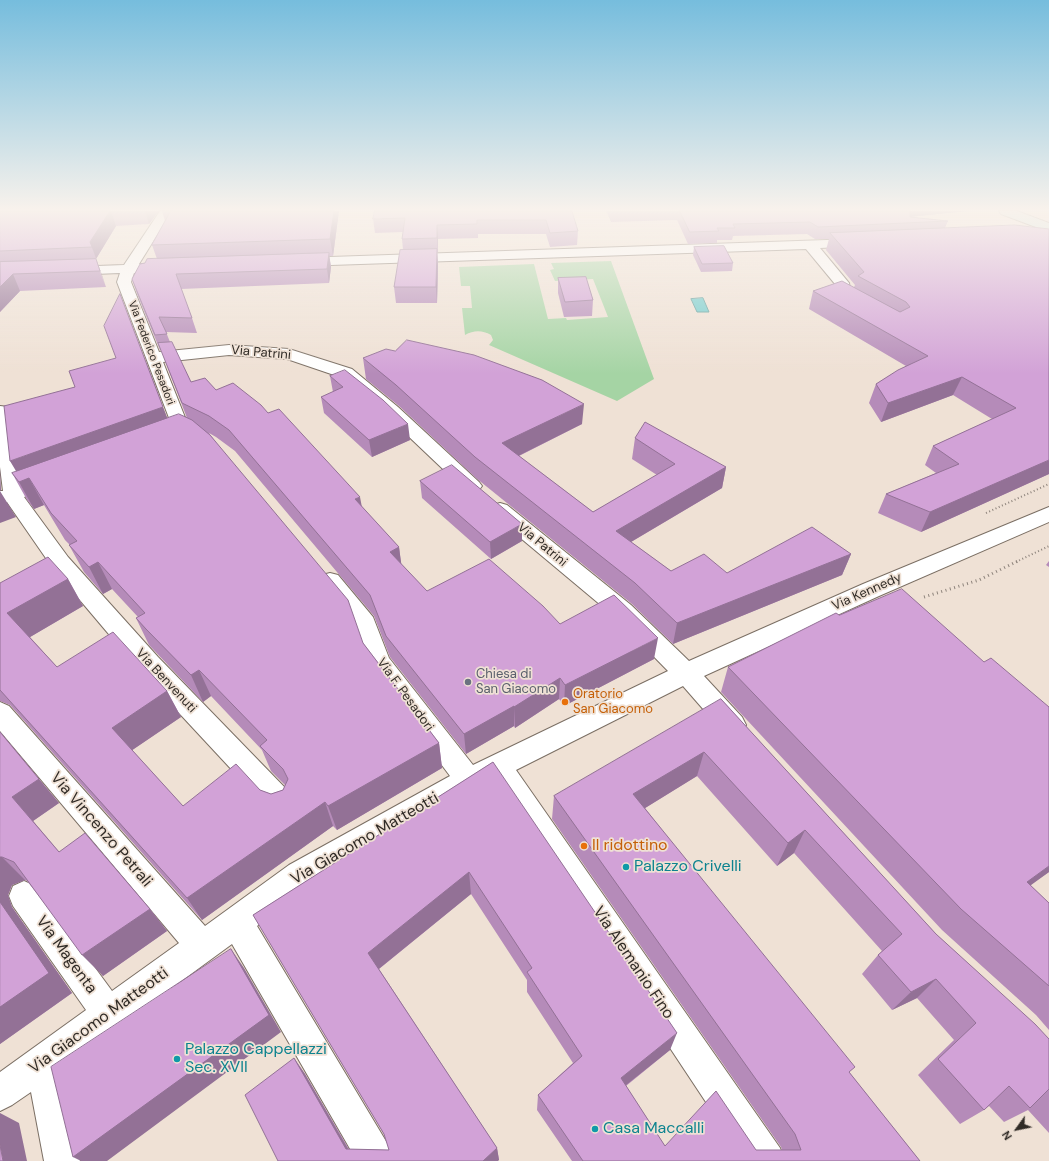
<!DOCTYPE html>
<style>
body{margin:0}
#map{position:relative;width:1049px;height:1161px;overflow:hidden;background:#efe1d5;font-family:"DM Sans",sans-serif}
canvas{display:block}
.north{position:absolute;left:997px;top:1109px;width:40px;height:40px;-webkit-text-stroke:3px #efe1d5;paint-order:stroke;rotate:237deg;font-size:11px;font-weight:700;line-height:16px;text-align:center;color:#302b26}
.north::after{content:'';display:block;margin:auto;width:14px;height:18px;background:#302b26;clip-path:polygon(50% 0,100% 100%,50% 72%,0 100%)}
</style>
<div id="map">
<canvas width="1049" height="1161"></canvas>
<div class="north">N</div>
</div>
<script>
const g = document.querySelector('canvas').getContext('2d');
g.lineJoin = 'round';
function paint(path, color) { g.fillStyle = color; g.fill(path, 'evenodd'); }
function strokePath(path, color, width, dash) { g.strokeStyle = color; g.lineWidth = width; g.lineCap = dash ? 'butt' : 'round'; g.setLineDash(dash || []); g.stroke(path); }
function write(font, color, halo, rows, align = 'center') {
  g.font = font + ' "DM Sans",sans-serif'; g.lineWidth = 3.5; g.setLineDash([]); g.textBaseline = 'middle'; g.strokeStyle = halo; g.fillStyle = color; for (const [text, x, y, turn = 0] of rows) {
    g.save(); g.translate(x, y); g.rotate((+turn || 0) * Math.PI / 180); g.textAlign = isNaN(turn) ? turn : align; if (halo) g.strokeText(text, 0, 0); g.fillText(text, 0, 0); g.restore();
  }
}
paint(new Path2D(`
 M611,261L654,379L617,401L489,345L493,340L491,335C482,330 474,330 465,335L462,308H472L470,286H461L459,267L534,264L548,319L566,318L567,320L608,317L593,279L555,281L550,270L554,269L551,263Z`), '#a5d4a4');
const water = new Path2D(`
 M703,298L709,312H697L691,299Z`);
paint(water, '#6ccbcc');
strokePath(water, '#5a9b9a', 1);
const street = new Path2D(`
 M160,211H172L139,264H172L174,267L172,270L167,271L134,273L131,282L159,352L229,345L289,349L352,369L398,407L479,482L482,486L479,490L472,492L465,490L386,415L340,377L287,359L229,355L163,362L188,425L196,433L193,437C184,439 180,437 174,431L117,282L120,273L69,275L64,274L62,271L64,268L69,267L124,265Z
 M856,239L861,240L863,243L861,246L820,248L849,283L851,294L864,303L862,306H852L839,299L835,284L806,249L301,266L296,265L294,262L296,259L301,258Z
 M0,406L9,407L12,411L21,485L52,476L59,478L62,482L59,486L24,497L68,557L158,657L292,795L296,804L292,813L282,817L272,813L140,671L52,567L7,502L0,504V491H3L0,467Z
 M500,503L507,505L631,605L689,661L863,584L1049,507V522L879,596L704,676L742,717L746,725L742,733L733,736L724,733L683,686L516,770L780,1148L785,1161H745L493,781L309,885L257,926L390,1148L395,1161H357L232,944L61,1069L80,1161H44L31,1092L12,1105L0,1111V1072L86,1010L13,906L9,896L13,886L24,881L35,886L112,991L179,943L0,731V702L9,706L205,926L289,865L450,776L370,669L355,626L319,581L322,575L330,573L338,575L373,617L389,658L473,765L668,671L615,617L493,515L490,510L493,505Z`);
const secondary = new Path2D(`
 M999,211H1017L1049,223V232L1001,214Z`);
strokePath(street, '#7b6f64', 2);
strokePath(secondary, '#7b6f64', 2);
strokePath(new Path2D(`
 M986,513L1049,484
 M1016,562L1049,546`), '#8e847c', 2, [1, 2.5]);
strokePath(new Path2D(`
 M924,597L979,580L1018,561`), '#8e847c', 3, [1, 3.5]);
paint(street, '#fff');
paint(secondary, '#cbeae5');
paint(new Path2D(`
 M0,211H159L149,224L116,226L96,259L98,264H97L106,287L20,291L0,312Z
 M162,211H339L333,256H329L331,267L329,283L181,289L192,318L197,333L166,332L170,342L191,382L216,390L268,413L362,507L399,547L401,564L427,591L560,624L654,659L564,706L559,699L515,728L514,726L466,754L390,657L374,616L235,451L216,437L209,433L363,643L439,743L442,768L337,830L333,826L202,920L10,705L0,701V583L68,579L83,606L30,637L57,667L167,691L181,717L132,750L183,806L260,790L271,794L283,790L285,785L271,771L262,750L211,696L203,702L149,645L136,618L138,617L112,589L103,594L84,572L69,545H70L65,540L44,505L34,509L27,500L12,473L16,472L75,387L116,358L120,294L167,418H187L161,350H160L137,294L132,279L145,263L157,259L152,245L165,221Z
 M572,211L578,231L577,245L550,247L546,234H478V238L438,239V252H437L438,264L437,303H396L394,287L403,250L402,239L403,232L375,233L373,219Z
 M606,211H967L911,217L948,221L945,228L1049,474L921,532L878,513L886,494L936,473L925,465L933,446L992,419L953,395L881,422L869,403L876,384L906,366L809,309L813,291L854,287L855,285L826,250L829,239H815L807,234L733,236L732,240H717V243L688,244L677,220L611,222Z
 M694,247L733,263L732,271L701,272L693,255Z
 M558,278L593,300L592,316L564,317L558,293Z
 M363,358L582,424L519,456L593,512L657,475L632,459L635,438L726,467L722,488L631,542L671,571L727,573L851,554L842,575L673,644L632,604L476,478L399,406L366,379Z
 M330,376L410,440L372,457L324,413L321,397L333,392Z
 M420,481L522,541L491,559L422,498Z
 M1049,561V567L1046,565Z
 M839,615L984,662L1049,707V872L1030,885L1049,903V1030L1036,1015L942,930L721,692L728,667Z
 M721,699L936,934L1049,1039V1133L1028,1110L1004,1122L989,1106L984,1110L960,1124L918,1075L954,1040L917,998L892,1010L862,974L878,955L882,951L794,853L777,866L697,776L645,808L849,1072L920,1161H572L537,1110L538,1095L573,1063L527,992V980L471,894L379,969L497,1148L499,1160L278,1161L294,1058L305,1074L349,1149L389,1150L385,1136L253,915L493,762L670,1050L626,1086L665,1146L756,1150H782L781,1147L552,819L554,796Z
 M0,732L59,803L33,821L59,852L150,909L167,931L103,976L27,881L25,880L12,885L8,895L12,907L72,993L0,1044Z`), '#b58bb9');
paint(new Path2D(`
 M110,211H111L116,226L96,259L98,264L90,242Z
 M145,211H159L149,224Z
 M334,211H339L333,256L330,239Z
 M908,211H967L906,217Z
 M437,225L438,239V252L437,238Z
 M437,249L438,264L437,303L436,287Z
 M329,253L331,267L329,283L327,269Z
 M96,259L102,275L106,287L100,271Z
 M13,274L20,291L0,312V287Z
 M962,377L953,395L881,422L888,403Z
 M584,404L582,424L502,464V443Z
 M163,407L172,430L29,478L44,505L34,509L19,482L22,481L10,461Z
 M408,424L410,440L372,457L369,440Z
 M1049,460V474L921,532L930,512Z
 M726,467L722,488L614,552L616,531Z
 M0,469L1,490L0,491L16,517L0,523Z
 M360,497L364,518L355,499Z
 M522,524V541L491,559L490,542Z
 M399,547L402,569L390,552Z
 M851,554L842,575L673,644L677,623Z
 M98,562L112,589L103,594L89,567Z
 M68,579L83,606L25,640L7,613Z
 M658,638L654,659L564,706L565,685Z
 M199,670L211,696L203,702L191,675Z
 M560,678L559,699L515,728L514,707Z
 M167,691L181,717L128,753L112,728Z
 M514,706V726L466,754L464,734Z
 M439,743L442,768L337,830L328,806Z
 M704,752L697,776L629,818L633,794Z
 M39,779L59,803L33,821L79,875L12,797Z
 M325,802L333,826L202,920L187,898Z
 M805,830L794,853L777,866L788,843Z
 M0,857H2L25,880L12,885L8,895L12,907L72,993L0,1044Z
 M1049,866V872L1005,904L1027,882Z
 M469,872L471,894L375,972L368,953Z
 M150,909L167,931L103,976L82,955Z
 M231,949L244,968L281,1032L107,1161H81L73,1157Z
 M936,979L917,998L892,1010L911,992Z
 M677,1033L670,1050L616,1093L621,1078Z
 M294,1058L305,1074L355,1161L346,1149Z
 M0,1113L19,1123L27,1161H3L0,1145Z
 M497,1148L499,1160L498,1161H483Z`), '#937196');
const building = new Path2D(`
 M0,211H110L90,242L92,247L0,251Z
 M171,211H334L330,239L152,245Z
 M375,211H572L578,231L550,233L546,220H477V224L437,225V238L402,239L405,218L373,219Z
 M680,211H910V217L948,221L818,227L810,222L733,224L735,228H717L719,231L690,232Z
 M1015,225L1049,229V460L930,512L886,494L959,464L933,446L1016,408L962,377L888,403L876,384L898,370L928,356L813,291L842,281L900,312L910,307L906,302L858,276L864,272L830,233Z
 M724,246L733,263L702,264L694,247Z
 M437,249L436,287H394L400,250Z
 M329,253L327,269L176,274L192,318L159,317L167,334L155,335L132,279L140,264L145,263L147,259Z
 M96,259L100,271L13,274L0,287V262Z
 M586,277L593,300L565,302L558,278Z
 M120,294L163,407L10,461L4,406L75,387L69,371L116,358L104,326Z
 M407,340L474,355L542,380L584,404L502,443L593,512L675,464L635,438L645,422L726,467L616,531L671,571L704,554L727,573L812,527L851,554L677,623L635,583L475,457L396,385L363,358L386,349L395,351Z
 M172,342L191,382L205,378L216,390L233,383L261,405L268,413L279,409L360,497L355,499L399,547L390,552L427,591L489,559L543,606L560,624L614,595L658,638L565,685L560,678L514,707V706L464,734L386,636L370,595L229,430L209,416L182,403L158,343Z
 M345,370L383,400L408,424L369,440L321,397L343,387L330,376Z
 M179,414L192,420L210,435L348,600L363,643L439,743L328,806L325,802L187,898L0,690V583L48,557L68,579L7,613L57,667L113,632L167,691L112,728L183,806L236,764L260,790L271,794L283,790L288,779L283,769L260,746L267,740L199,670L191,675L146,629L136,618L145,613L98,562L89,567L69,545L77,541L51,513L29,478L19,482L12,473Z
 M452,465L522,524L490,542L420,481Z
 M902,589L984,662L991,658L1049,707V866L1027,882L1049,903V986L961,909L728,667L836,613L839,615Z
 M721,699L936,934L1035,1024L1049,1039V1089L1030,1108L1009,1086L984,1110L938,1059L976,1023L936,979L911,992L878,955L902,934L805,830L788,843L704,752L633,794L855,1067L849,1072L920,1161H583L538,1095L582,1056L527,972L532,968L469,872L368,953L497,1148L483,1161H278L245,1095L294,1058L346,1149L389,1150L384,1134L253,915L493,762L677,1033L621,1078L665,1146L716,1091L756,1150H801L795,1134L554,796Z
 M0,732L39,779L12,797L59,852L85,833L150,909L82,955L14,862L2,857H0Z
 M0,902L49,973L0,1007Z
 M231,949L269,1015L73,1157L51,1067Z
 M0,1145L3,1161H0Z`);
paint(building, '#d2a2d7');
strokePath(building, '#937196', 1);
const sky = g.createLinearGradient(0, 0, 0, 374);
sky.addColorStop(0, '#76bddd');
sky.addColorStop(0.56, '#f8f2ec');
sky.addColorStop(1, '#f8f2ec00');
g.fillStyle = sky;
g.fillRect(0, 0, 1049, 374);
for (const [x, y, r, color] of [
 [468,682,4,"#6b7280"],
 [565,702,4,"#e8710a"],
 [584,846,4,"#e8710a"],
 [626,867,4,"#0f9aa8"],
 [177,1059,4,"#0f9aa8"],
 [595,1129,4,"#0f9aa8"]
]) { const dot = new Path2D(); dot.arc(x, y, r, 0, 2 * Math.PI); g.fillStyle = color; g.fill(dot); strokePath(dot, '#efe1d5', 1.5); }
write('11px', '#302b26', '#efe1d5', [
 ["Via Federico Pesadori",151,353,69]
]);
write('13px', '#302b26', '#efe1d5', [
 ["Via Patrini",261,353,5],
 ["Via Patrini",542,545,40],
 ["Via Kennedy",867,592,-24],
 ["Via Benvenuti",166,681,47],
 ["Via F. Pesadori",405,695,54]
]);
write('13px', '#5b616d', '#efe1d5', [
 ["Chiesa di",476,675],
 ["San Giacomo",476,690]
], 'left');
write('13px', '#c56008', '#efe1d5', [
 ["Oratorio",573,695],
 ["San Giacomo",573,710]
], 'left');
write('16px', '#302b26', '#efe1d5', [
 ["Via Vincenzo Petrali",101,830,49],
 ["Via Giacomo Matteotti",365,839,-30],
 ["Via Magenta",66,955,54],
 ["Via Alemanio Fino",633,963,56],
 ["Via Giacomo Matteotti",99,1021,-36]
]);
write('16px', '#c56008', '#efe1d5', [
 ["Il ridottino",592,846]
], 'left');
write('16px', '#0d838f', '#efe1d5', [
 ["Palazzo Crivelli",634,867],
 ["Palazzo Cappellazzi",185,1050],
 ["Sec. XVII",185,1068],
 ["Casa Maccalli",603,1129]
], 'left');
</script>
